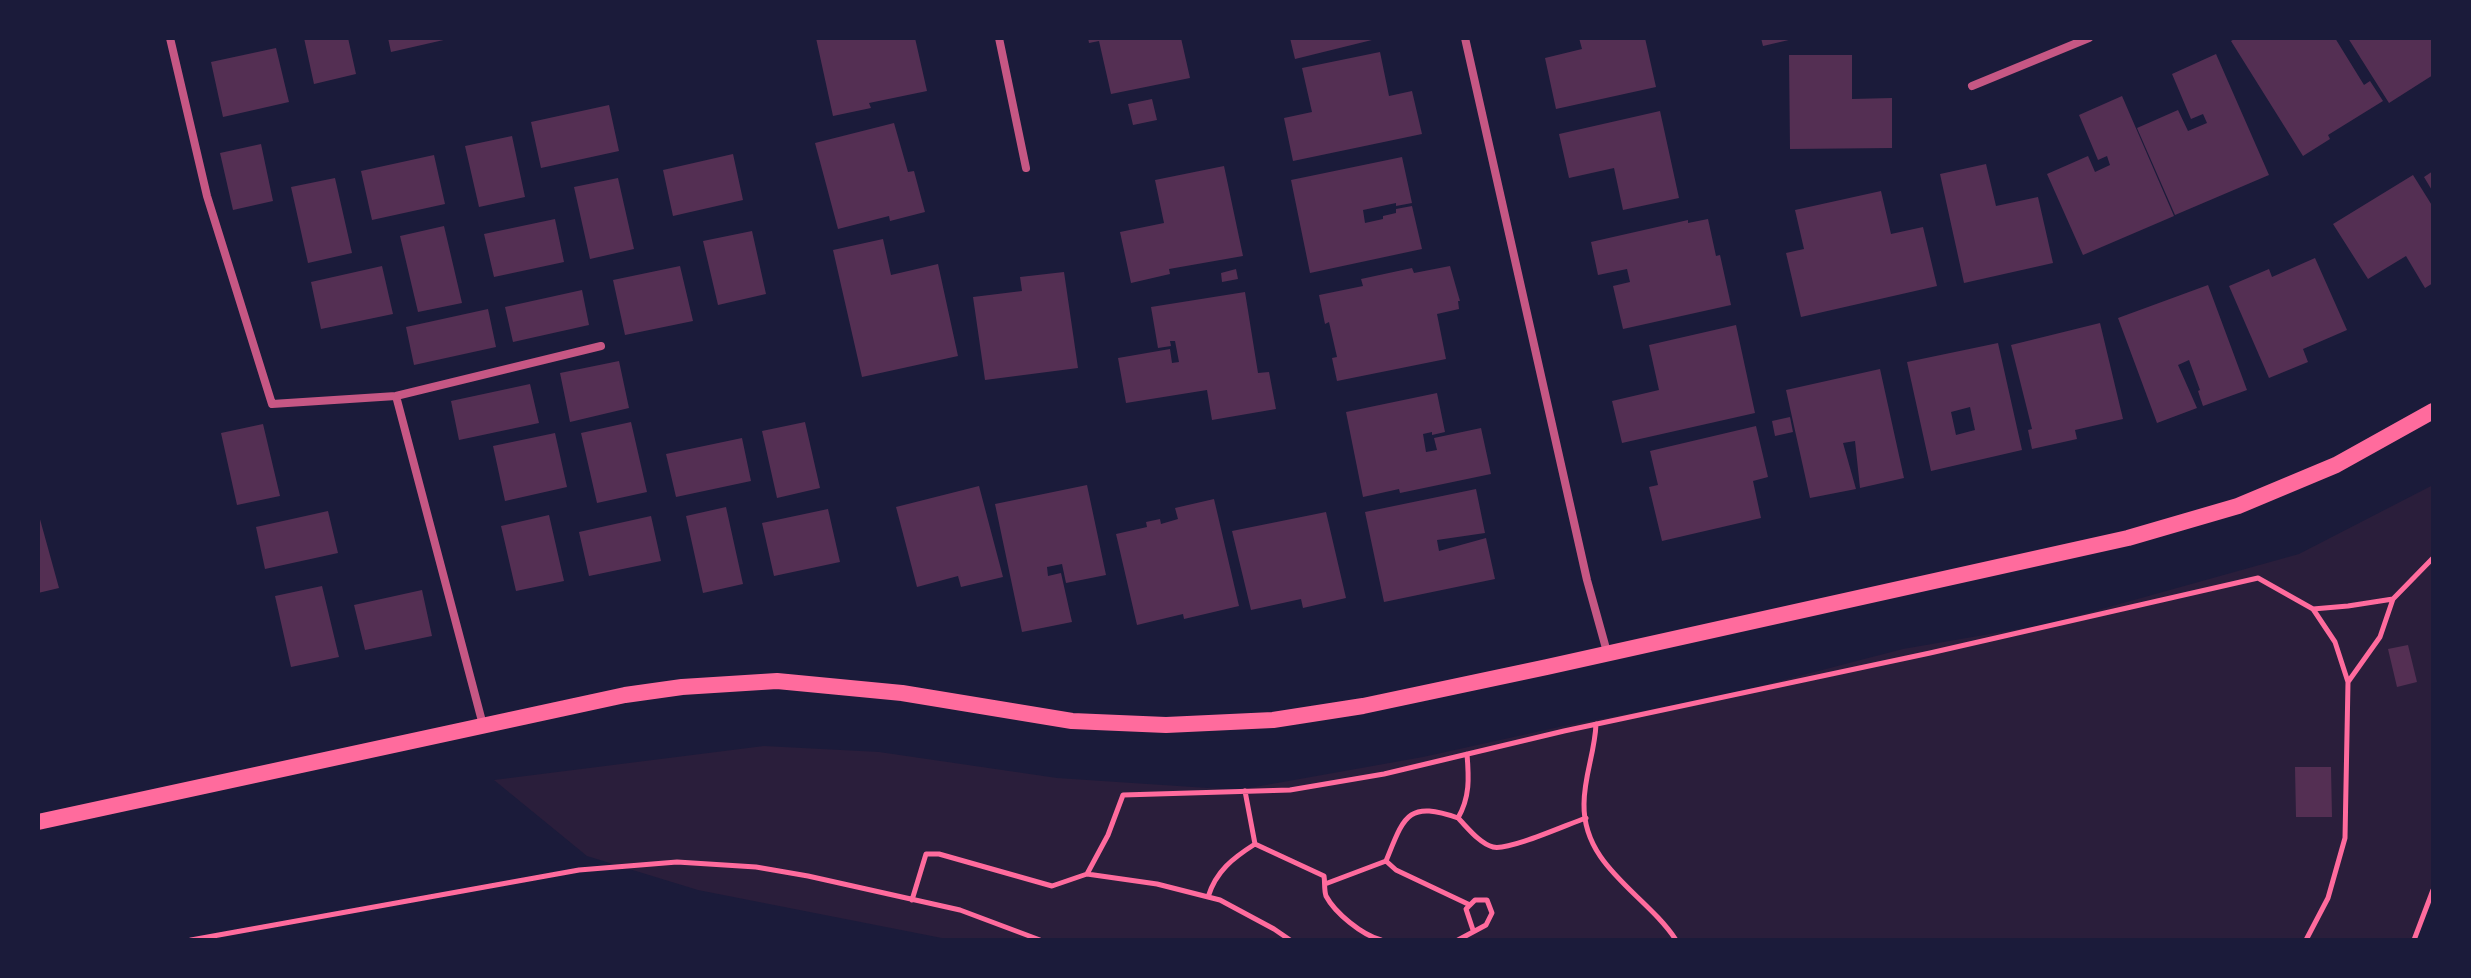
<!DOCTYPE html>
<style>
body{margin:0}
#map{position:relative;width:2471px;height:978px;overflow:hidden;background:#1b1b3a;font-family:Figtree,sans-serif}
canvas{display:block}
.frame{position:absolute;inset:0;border:40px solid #1b1b3a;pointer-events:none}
</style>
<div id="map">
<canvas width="2471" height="978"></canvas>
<div class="frame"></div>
</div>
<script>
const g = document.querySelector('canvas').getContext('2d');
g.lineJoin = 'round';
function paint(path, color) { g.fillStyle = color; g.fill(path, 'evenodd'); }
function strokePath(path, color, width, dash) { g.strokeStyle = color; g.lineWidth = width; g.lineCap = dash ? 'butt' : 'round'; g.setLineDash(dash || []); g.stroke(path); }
paint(new Path2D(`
 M2433,485V894L2417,940H952L698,890L587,856L494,780L764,746L879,752L1057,778L1238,790L1423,757L1559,727L1726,695L1903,649L2048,624L2299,554Z`), '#2a1e3b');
paint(new Path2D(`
 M304,38H348L356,74L314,84Z
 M388,38H448V39L391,52Z
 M816,38H915L927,91L869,103L871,108L833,116Z
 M1088,38H1181L1190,78L1111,94L1099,41L1089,43Z
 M1290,38H1376V39L1295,59Z
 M1579,38H1645L1656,87L1556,109L1545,58L1582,49Z
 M1761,38H1793V39L1763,46Z
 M2236,38H2335L2364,85L2370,81L2383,101L2328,135L2330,139L2303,156L2231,41Z
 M2348,38H2433V75L2389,103Z
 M276,48L289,102L223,117L211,62Z
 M1380,52L1389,96L1412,91L1422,134L1293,161L1284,118L1312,112L1302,68Z
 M2216,54L2269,175L2175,215L2137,128L2178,110L2188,131L2207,123L2203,114L2191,119L2172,74Z
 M1789,55H1852V99L1892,98V148L1790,149Z
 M2122,96L2174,216L2083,255L2047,174L2088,156L2095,172L2110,165L2107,156L2098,160L2079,115Z
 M1152,99L1157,120L1133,125L1128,104Z
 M609,105L619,151L541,168L531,122Z
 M1660,111L1679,198L1623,210L1614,168L1569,178L1559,134Z
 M894,123L908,172L914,171L925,212L890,221L889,216L838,229L815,143Z
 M512,136L525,197L479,207L465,146Z
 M261,144L273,201L233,210L220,153Z
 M733,154L743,200L673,216L663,170Z
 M434,155L445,204L372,220L361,171Z
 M1402,157L1412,203L1396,206V203L1363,210L1365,223L1383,219V216L1396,213V209L1412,206L1422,249L1310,273L1291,180Z
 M1986,164L1996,206L2038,197L2053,263L1964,283L1940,174Z
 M1224,166L1243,256L1169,269L1170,274L1131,283L1120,232L1164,223L1155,180Z
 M2433,171V192L2424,177Z
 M2413,175L2433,207V283L2425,288L2406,256L2368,279L2333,224Z
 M335,178L352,253L308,263L291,187Z
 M618,178L634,249L590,259L574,187Z
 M1881,191L1891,234L1923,227L1937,286L1801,317L1786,253L1804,249L1795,210Z
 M555,219L564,262L494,277L484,234Z
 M1708,219L1716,256L1720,255L1731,305L1623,329L1613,286L1630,282L1627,269L1598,275L1591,242L1688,220V223Z
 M444,226L462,303L418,312L400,236Z
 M752,231L766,294L718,305L703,241Z
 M883,239L891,275L938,264L958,356L862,377L833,250Z
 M2315,258L2347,330L2303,349L2308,362L2269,378L2229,286L2269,269L2272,277Z
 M382,266L393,314L321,329L311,282Z
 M680,266L693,321L625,335L613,280Z
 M1450,266L1460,301H1458L1459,309L1437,314L1446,359L1337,381L1332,358L1337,357L1329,322L1325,324L1319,295L1363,286L1361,279L1412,268L1414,273Z
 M1236,269L1238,279L1222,282L1221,273Z
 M1064,272L1078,368L985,380L973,297L1022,291L1020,277Z
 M2208,285L2247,390L2203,406L2198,391L2200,390L2189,360L2178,365L2197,408L2157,423L2118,318Z
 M582,290L589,325L513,342L505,307Z
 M1245,292L1258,373L1269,372L1276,409L1212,420L1207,390L1126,403L1118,358L1170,349L1172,363L1179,362L1175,341H1170L1171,346L1158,348L1151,307Z
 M488,309L496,347L414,365L406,327Z
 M2100,323L2123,419L2075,430L2077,439L2032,449L2028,430L2032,429L2011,345Z
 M1736,325L1755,413L1622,443L1612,401L1659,390L1649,345Z
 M1998,343L2022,450L1931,471L1907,362ZM1970,407L1975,430L1956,435L1951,412Z
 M619,361L629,408L570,422L560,373Z
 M1880,369L1904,478L1860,488L1855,441L1843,443L1856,489L1810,498L1786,390Z
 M530,384L539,423L459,440L451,401Z
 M1437,393L1445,432L1432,435V432L1423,434L1426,452L1437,450L1434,438L1481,428L1491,474L1400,493L1399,489L1363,497L1346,412Z
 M1790,417L1793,432L1775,436L1772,421Z
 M631,422L647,492L597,503L581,433Z
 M805,422L820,488L777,498L762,431Z
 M263,424L280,496L237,505L221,433Z
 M1756,426L1768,477L1753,481L1761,518L1662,541L1649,487L1658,485L1650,451Z
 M555,433L567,487L505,501L493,446Z
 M742,438L751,481L676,497L666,454Z
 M1087,485L1106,575L1066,583L1062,564L1047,567L1048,576L1061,573L1072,622L1022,632L995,504Z
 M979,486L1003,577L961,587L958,576L917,587L896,507Z
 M1476,489L1485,533L1437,540L1439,551L1486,538L1495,579L1384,602L1365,512Z
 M1214,499L1239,606L1184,619L1183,614L1137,625L1116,534L1147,527L1146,522L1160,519L1161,524L1178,519L1175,508Z
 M726,507L743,584L703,593L686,516Z
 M828,509L840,562L774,576L762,523Z
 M328,511L338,553L265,569L256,527Z
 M38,512L59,588L38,593Z
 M1326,512L1346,598L1303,608L1301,599L1251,610L1232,531Z
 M549,515L564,581L516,591L501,526Z
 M651,516L661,561L589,576L579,532Z
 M322,586L339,657L291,667L275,596Z
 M422,590L432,636L365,650L354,605Z
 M2408,645L2417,682L2397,687L2388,649Z
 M2295,767H2331L2332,817H2296Z`), '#542f53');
strokePath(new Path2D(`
 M2313,609L2335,642L2348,682L2380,637L2393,599
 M1596,724C1595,752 1584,776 1584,804C1583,867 1646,894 1676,940
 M1458,818C1467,827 1480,844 1493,847C1509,851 1568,824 1586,818
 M1255,844L1324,876C1325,882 1324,890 1326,896C1335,913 1362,935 1381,940
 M1386,861C1404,817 1407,800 1458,818C1470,797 1469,778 1467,754
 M1087,874L1108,835L1123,795L1290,790L1384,774L1564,731L1930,653L2258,578L2313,609L2348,606L2393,599L2433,558
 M1325,884L1386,861L1396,870L1470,905
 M1208,897C1216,871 1233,858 1255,844L1245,791
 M912,900L926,854H939L1052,886L1087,874L1157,884L1220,900L1274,929L1290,940
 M191,940L579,870L677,862L756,867L808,876L960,910L1040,940
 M1458,940L1486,925L1492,913L1487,900H1475L1466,909L1473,930
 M2306,940L2328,898L2345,838L2348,682
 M2414,940L2433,890`), '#ff6b9d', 5);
strokePath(new Path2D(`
 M170,38L207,196L272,404L396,396L601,346
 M999,38L1026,168
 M1465,38L1587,580L1607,652
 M1972,86L2089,38
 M396,396L483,725`), '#c65784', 8);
strokePath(new Path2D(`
 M38,822L625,695L682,687L777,681L902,693L1072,721L1166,725L1273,720L1363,706L1547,667L2128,538L2238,506L2336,465L2433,411`), '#ff6b9d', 16);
</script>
